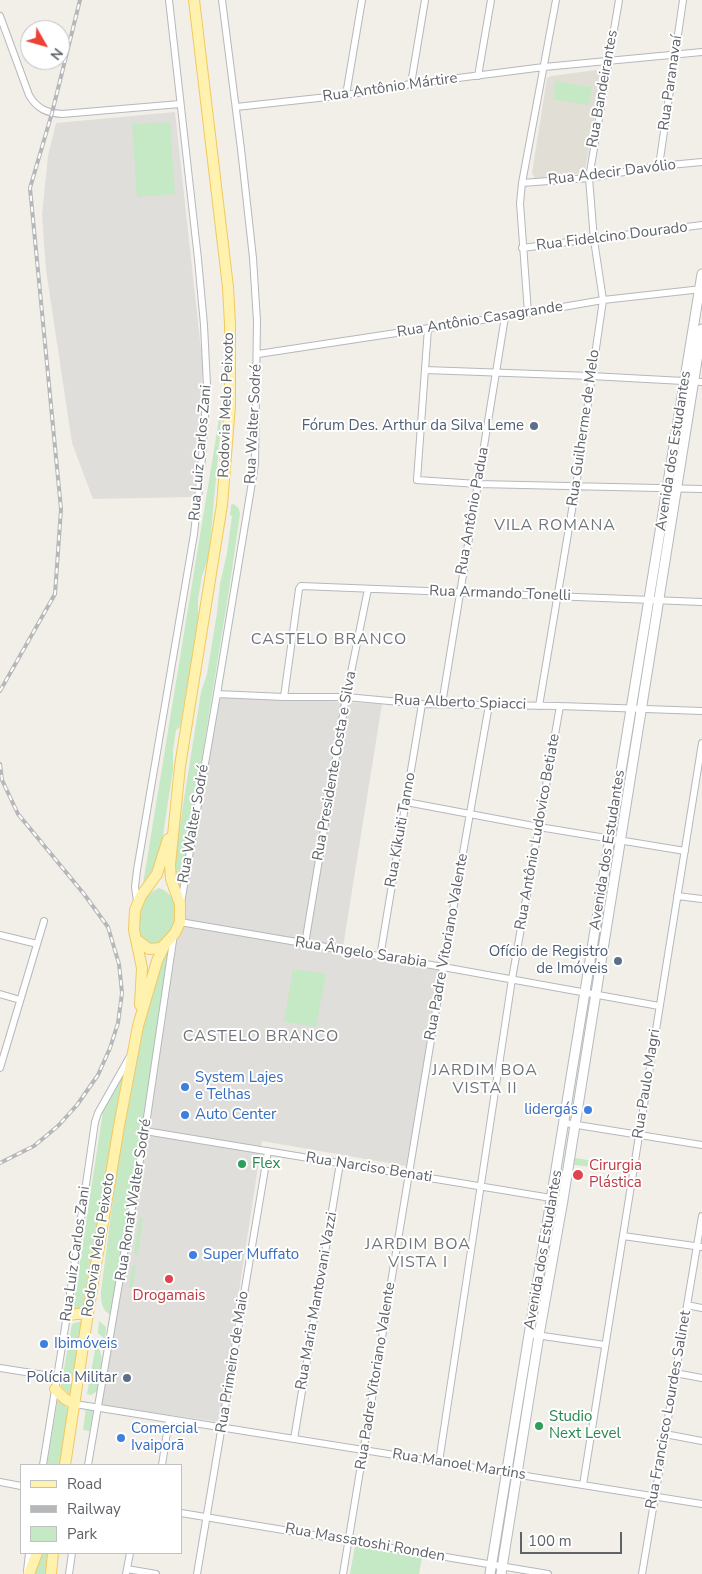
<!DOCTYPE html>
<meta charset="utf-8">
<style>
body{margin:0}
#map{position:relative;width:702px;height:1574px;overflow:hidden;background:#f1efe8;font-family:"Nunito Sans",sans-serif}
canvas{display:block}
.legend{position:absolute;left:20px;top:1464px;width:162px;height:90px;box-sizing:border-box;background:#fff;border:1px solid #bfc1c3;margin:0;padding:6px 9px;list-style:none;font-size:15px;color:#5f6368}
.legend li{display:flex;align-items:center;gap:10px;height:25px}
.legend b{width:25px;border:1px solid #bfc1c3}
.north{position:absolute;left:20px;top:20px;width:50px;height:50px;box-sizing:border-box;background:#fff;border:1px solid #bfc1c3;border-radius:50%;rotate:128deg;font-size:14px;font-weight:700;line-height:20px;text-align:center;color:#5f6368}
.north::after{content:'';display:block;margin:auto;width:18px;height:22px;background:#ea4335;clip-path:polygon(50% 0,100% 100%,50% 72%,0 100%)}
.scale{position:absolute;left:520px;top:1532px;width:102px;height:22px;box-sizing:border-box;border:2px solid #5f6368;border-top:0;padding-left:6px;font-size:15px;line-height:18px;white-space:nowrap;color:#5f6368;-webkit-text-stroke:4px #fff;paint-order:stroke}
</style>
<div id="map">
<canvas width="702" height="1574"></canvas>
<ul class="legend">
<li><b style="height:6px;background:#fff2af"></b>Road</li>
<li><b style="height:6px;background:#b6b7b8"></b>Railway</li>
<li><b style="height:14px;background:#c5e8c5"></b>Park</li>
</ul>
<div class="north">N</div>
<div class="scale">100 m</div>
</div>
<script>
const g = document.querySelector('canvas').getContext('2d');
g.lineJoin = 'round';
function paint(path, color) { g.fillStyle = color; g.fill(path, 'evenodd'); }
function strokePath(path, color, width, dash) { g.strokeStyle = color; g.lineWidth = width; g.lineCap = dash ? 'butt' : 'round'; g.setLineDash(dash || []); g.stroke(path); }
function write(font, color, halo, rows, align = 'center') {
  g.font = font + ' "Nunito Sans",sans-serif'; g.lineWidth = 4; g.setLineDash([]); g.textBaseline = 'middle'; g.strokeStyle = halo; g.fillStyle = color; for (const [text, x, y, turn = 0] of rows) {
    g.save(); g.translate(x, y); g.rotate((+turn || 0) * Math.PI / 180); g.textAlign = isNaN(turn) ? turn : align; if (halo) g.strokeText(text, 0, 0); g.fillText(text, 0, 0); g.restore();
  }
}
paint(new Path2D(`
 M175,112L203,368L194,497L93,499L72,443L46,270L42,215L48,156L56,123Z
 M217,695L382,704L342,953L440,970L406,1166L262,1141L219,1422L101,1405Z`), '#e0deda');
paint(new Path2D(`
 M596,70L602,75L585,171L583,173L535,179L532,173L547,78L551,76Z`), '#e1ded6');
paint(new Path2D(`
 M556,81L592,87L589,105L553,99Z
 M170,122L175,194L137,197L132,124Z
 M222,412L209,555L202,576L198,599V624L180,727L176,730L173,750V770L159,861L147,881L143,884L220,413Z
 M234,504L239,509L240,514L229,590L181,887L176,884L174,866L180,824L201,692L207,674L217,613L220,584L227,553L232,516L230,515L231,505Z
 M159,888C174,893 179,909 175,924C173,931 166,938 162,945L150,946L141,938C138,919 139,896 159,888Z
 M180,922L111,1315C101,1310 101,1301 101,1291L121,1137L138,1026L158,964Z
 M293,969L326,974L316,1027L284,1022Z
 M129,1065L85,1309L72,1312L103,1112Z
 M575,1158L594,1161L593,1167L574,1165Z
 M139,1218H143L138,1256L134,1254Z
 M136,1265L133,1288L129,1287L132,1266Z
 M84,1320L72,1397L61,1386L72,1324Z
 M99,1321L106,1327L105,1339L98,1333Z
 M96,1345C107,1357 99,1376 97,1391L91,1395L87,1394Z
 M58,1398L68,1409L61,1465H47Z
 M86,1408L90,1409L93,1411L90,1431L83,1430Z
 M355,1546L422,1557L419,1574H350Z
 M41,1553H49L45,1574H33Z`), '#c5e8c5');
const street = new Path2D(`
 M0,16L29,95C37,109 47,113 62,114L180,104
 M478,76L491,0
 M411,84L425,0
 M346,95L362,0
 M236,107L346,95L411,84L544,67L702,52
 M659,166L683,0
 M522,183L589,178L659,166L702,162
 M522,248L702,225
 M528,313L520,203L522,183L556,0
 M428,328L417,480L478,484L702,489
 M258,354L528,313L603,300L702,289
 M425,370L591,376L702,382
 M217,694L284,697H346L422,704L560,706L702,711
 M284,697L299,589L301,586L702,602
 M442,704L505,317
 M539,706L576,486L603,300L594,240L589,178L619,0
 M406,802L539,827L685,851
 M677,896L702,899
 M137,901L135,887L137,870L194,534L201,471L207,386L204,325L198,259L169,0
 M181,903L217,694L255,464L257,321L253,258L241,149L222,0
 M180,922L443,967L659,1006
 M0,935L37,944
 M305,944L346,697L368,589
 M380,957L422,704
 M0,994L20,1000
 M0,1068L44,921
 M565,1123L702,1145
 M145,1131L563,1200
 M623,1236L702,1247
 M687,1305L702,1308
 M529,1334L605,1345
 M0,1368L57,1377
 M675,1373L702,1378
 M75,1404L702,1504
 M665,1434L702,1441
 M294,1439L340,1163
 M439,1462L512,979L560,706
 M43,1465L67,1315L95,1122L98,1113L129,1058
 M88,1465L145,1131L174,934
 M162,1465L169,1419
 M0,1482L21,1486
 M583,1485L702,743
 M181,1513L548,1574
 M127,1569L156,1574
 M27,1571L29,1553
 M69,1574L72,1553
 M126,1574L130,1553
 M197,1574L268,1151
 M343,1574L443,967L489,705
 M642,1574L702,1216`);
const secondary = new Path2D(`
 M490,1574L702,274
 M501,1574L539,1335L563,1200L702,329`);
const primary = new Path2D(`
 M137,940L149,949L161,948L165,944
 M140,1005L142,968L134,930L135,910L141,896L157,874L168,839
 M67,1315L88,1313
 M55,1389L65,1399L75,1404
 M65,1465L88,1313L119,1126L138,1026L157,961L165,944L175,933L180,922V904L171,879L170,865L180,766L222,505L230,405V324L228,287L194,0
 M29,1574L37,1553
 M51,1574L53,1553`);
strokePath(street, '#b5b8bc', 8);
strokePath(secondary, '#b6babf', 11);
strokePath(primary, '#f2c960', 12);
strokePath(street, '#fff', 6);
strokePath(secondary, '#fff', 9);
strokePath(primary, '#fff2af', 10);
const rail = new Path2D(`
 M0,691L55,594L61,509L30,188L52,113L80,0
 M0,764L2,780L18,814L84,894L108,927L119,964L122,993L118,1023L110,1048L98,1075L77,1105L58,1126L34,1146L0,1163`);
strokePath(rail, '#b6b7b8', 4);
strokePath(rail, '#fff', 2, [5.5]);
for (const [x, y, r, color] of [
 [534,426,5,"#5c6f8a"],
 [618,961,5,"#5c6f8a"],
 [185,1087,5,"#3f7fe0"],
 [588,1110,5,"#3f7fe0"],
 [185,1115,5,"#3f7fe0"],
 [242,1164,5,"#2e9e5b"],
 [578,1175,6,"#e0444e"],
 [193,1255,5,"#3f7fe0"],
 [169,1279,5,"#e0444e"],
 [44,1344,5,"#3f7fe0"],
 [127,1378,5,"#5c6f8a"],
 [539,1426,5,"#2e9e5b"],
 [121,1438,5,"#3f7fe0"]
]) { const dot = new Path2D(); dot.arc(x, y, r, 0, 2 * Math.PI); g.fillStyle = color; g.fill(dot); strokePath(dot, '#fff', 2); }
write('15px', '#5f6368', '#fff', [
 ["Rua Paranavaí",671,83,-82],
 ["Rua Antônio Mártire",390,88,-8],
 ["Rua Bandeirantes",603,89,-80],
 ["Rua Adecir Davólio",612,173,-7],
 ["Rua Fidelcino Dourado",612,237,-7],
 ["Rua Antônio Casagrande",480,320,-9],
 ["Rodovia Melo Peixoto",227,405,-88],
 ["Rua Walter Sodré",254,424,-87],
 ["Rua Guilherme de Melo",584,428,-82],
 ["Avenida dos Estudantes",674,451,-81],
 ["Rua Luiz Carlos Zani",201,453,-85],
 ["Rua Antônio Padua",473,511,-80],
 ["Rua Armando Tonelli",500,594,2],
 ["Rua Alberto Spiacci",460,703,2],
 ["Rua Presidente Costa e Silva",335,766,-80],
 ["Rua Walter Sodré",194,824,-80],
 ["Rua Kikuiti Tanno",401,830,-80],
 ["Rua Antônio Ludovico Betiate",538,832,-80],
 ["Avenida dos Estudantes",608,850,-81],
 ["Rua Padre Vitoriano Valente",447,947,-80],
 ["Rua Ângelo Sarabia",361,953,9],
 ["Rua Paulo Magri",647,1084,-81],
 ["Rua Narciso Benati",369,1168,9],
 ["Rua Ronat Walter Sodré",134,1200,-81],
 ["Rodovia Melo Peixoto",99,1245,-81],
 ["Avenida dos Estudantes",544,1250,-80],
 ["Rua Luiz Carlos Zani",76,1254,-82],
 ["Rua Maria Mantovani Vazzi",317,1301,-80],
 ["Rua Primeiro de Maio",233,1362,-81],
 ["Rua Padre Vitoriano Valente",376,1376,-81],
 ["Rua Francisco Lourdes Salinet",669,1410,-80],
 ["Rua Manoel Martins",459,1465,9],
 ["Rua Massatoshi Ronden",365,1543,10]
]);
write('15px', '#4e5e75', '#fff', [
 ["Fórum Des. Arthur da Silva Leme",524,426],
 ["Ofício de Registro",608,952],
 ["de Imóveis",608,969],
 ["Polícia Militar",117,1378]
], 'right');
write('15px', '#366cbe', '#fff', [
 ["System Lajes",195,1078],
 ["e Telhas",195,1095],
 ["lidergás",578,1110,"right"],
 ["Auto Center",195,1115],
 ["Super Muffato",203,1255],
 ["Ibimóveis",54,1344],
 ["Comercial",131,1429],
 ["Ivaiporã",131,1446]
], 'left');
write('15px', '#27864d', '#fff', [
 ["Flex",252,1164],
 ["Studio",549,1417],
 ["Next Level",549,1434]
], 'left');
write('15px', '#be3a42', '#fff', [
 ["Cirurgia",589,1166],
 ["Plástica",589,1183],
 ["Drogamais",169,1296,"center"]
], 'left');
g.letterSpacing = '1px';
write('16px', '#70757a', '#fff', [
 ["VILA ROMANA",555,526],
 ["CASTELO BRANCO",329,640],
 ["CASTELO BRANCO",261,1037],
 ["JARDIM BOA",485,1071],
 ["VISTA II",485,1089],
 ["JARDIM BOA",418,1245],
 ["VISTA I",418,1263]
]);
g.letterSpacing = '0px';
</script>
